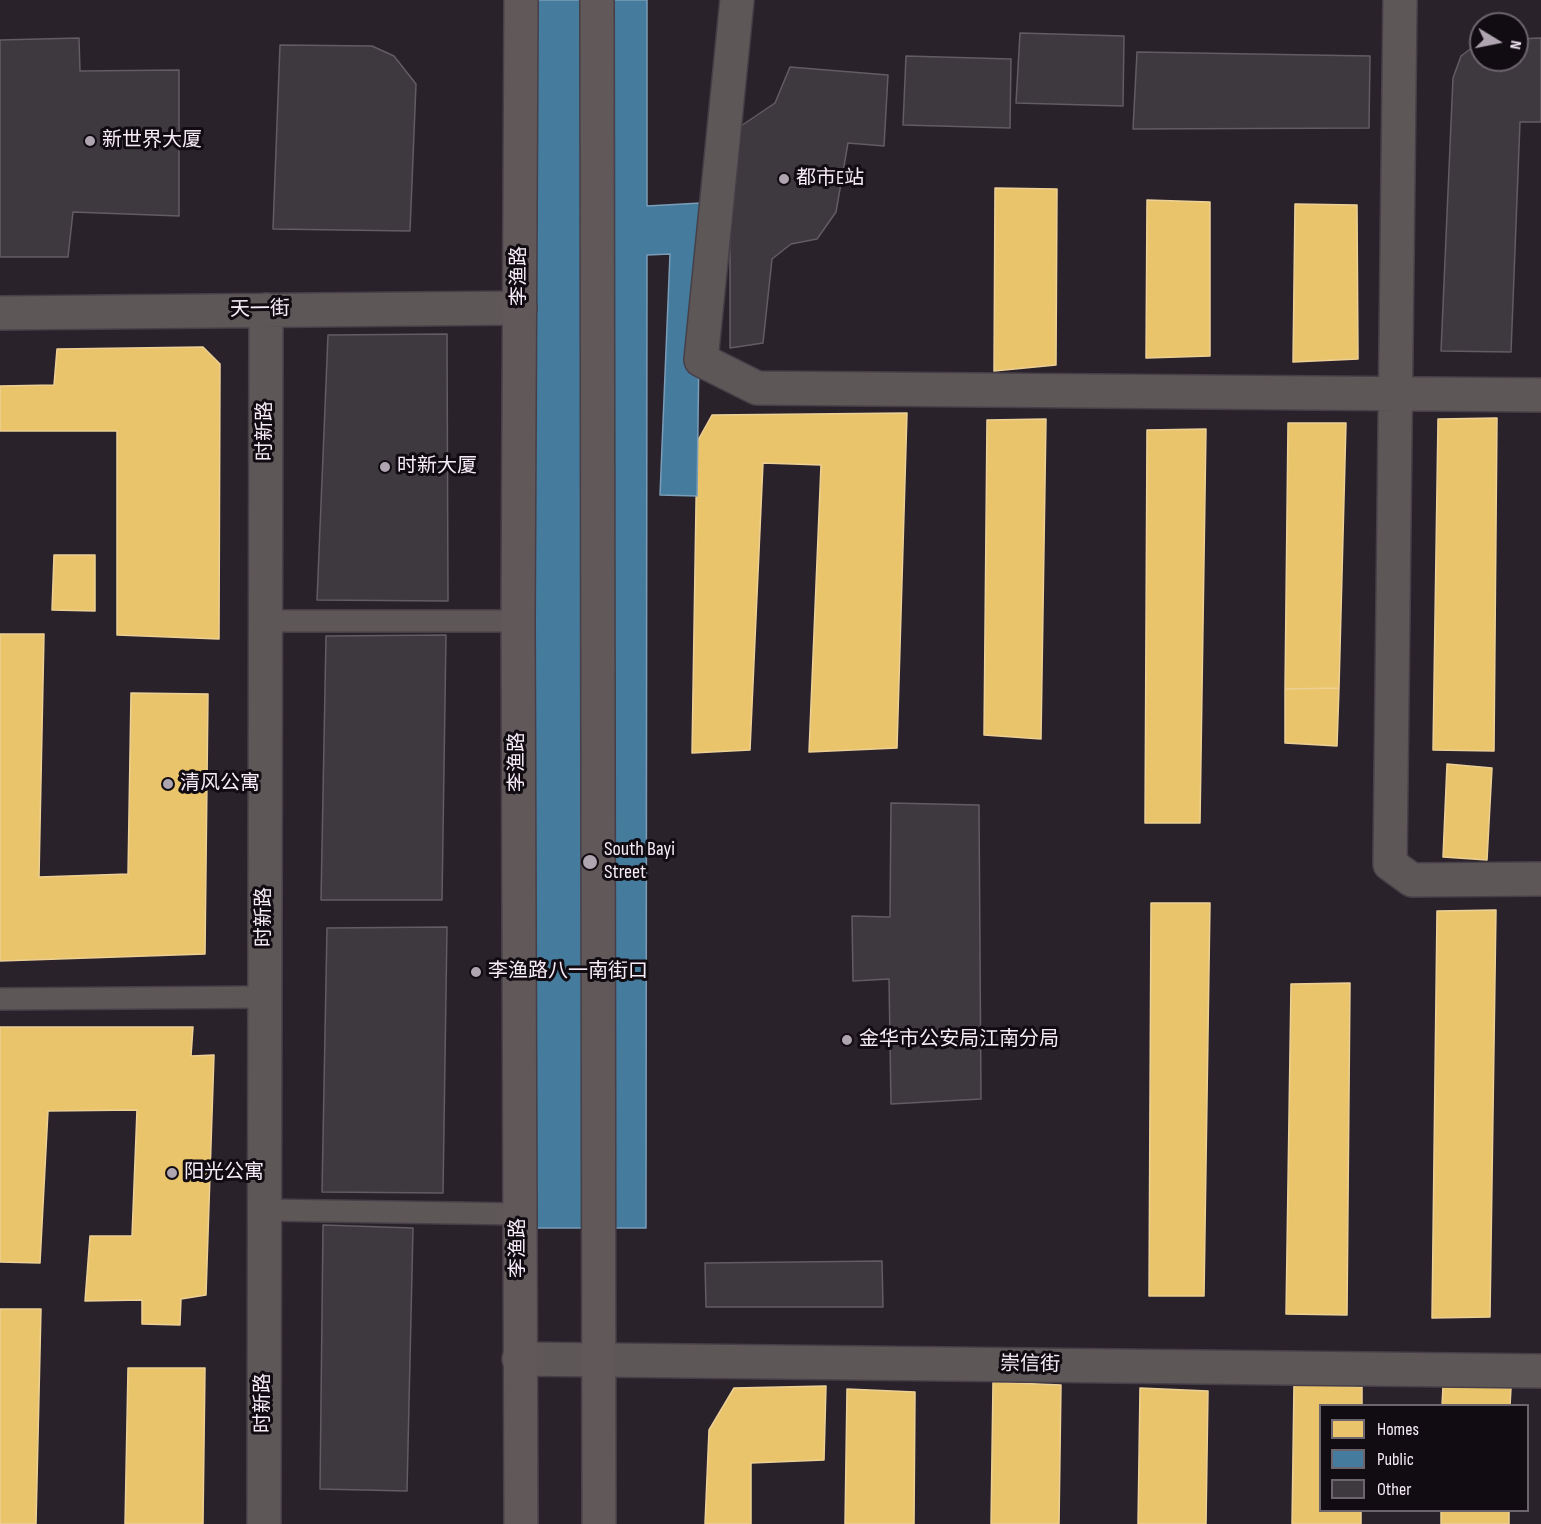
<!DOCTYPE html>
<meta charset="utf-8">
<style>
body{margin:0}
#map{position:relative;width:1541px;height:1524px;overflow:hidden;background:#2a222b;font-family:"Sofia Sans Condensed",sans-serif}
canvas{display:block}
.legend{position:absolute;left:1319px;top:1404px;width:210px;height:108px;box-sizing:border-box;background:#110b12;border:2px solid #6d656e;margin:0;padding:8px 10px;list-style:none;font-size:18px;color:#f6ecf8}
.legend li{display:flex;align-items:center;gap:12px;height:30px}
.legend b{width:30px;border:2px solid #6d656e}
.north{position:absolute;left:1469px;top:12px;width:60px;height:60px;box-sizing:border-box;background:#110b12;border:2px solid #6d656e;border-radius:50%;rotate:100deg;font-size:16px;font-weight:700;line-height:24px;text-align:center;color:#f6ecf8}
.north::after{content:'';display:block;margin:auto;width:21px;height:27px;background:#afa5b0;clip-path:polygon(50% 0,100% 100%,50% 72%,0 100%)}
</style>
<div id="map">
<canvas width="1541" height="1524"></canvas>
<ul class="legend">
<li><b style="height:16px;background:#e9c46a"></b>Homes</li>
<li><b style="height:16px;background:#457b9d"></b>Public</li>
<li><b style="height:16px;background:#3e383f"></b>Other</li>
</ul>
<div class="north">N</div>
</div>
<script>
const g = document.querySelector('canvas').getContext('2d');
g.lineJoin = 'round';
function paint(path, color) { g.fillStyle = color; g.fill(path, 'evenodd'); }
function strokePath(path, color, width, dash) { g.strokeStyle = color; g.lineWidth = width; g.lineCap = dash ? 'butt' : 'round'; g.setLineDash(dash || []); g.stroke(path); }
function write(font, color, halo, rows, align = 'center') {
  g.font = font + ' "Sofia Sans Condensed","Noto Sans SC",sans-serif'; g.lineWidth = 6; g.setLineDash([]); g.textBaseline = 'middle'; g.strokeStyle = halo; g.fillStyle = color; for (const [text, x, y, turn = 0] of rows) {
    g.save(); g.translate(x, y); g.rotate((+turn || 0) * Math.PI / 180); g.textAlign = isNaN(turn) ? turn : align; if (halo) g.strokeText(text, 0, 0); g.fillText(text, 0, 0); g.restore();
  }
}
const homes = new Path2D(`
 M995,188L1057,189L1056,365L994,371Z
 M1147,200L1210,202V356L1146,358Z
 M1295,204L1357,205L1358,359L1293,362Z
 M203,347L220,364L219,639L117,635V431H0V386L54,385L57,349Z
 M907,413L897,748L809,752L821,465L763,463L750,750L692,753L697,442L712,415Z
 M1497,418L1494,751L1433,750L1438,419Z
 M1046,419L1041,739L984,735L987,420Z
 M1288,423H1346L1339,688L1285,689Z
 M1206,429L1200,823H1145L1147,430Z
 M54,555H95V611L52,610Z
 M0,634H44L39,877L128,874L131,693L208,694L205,954L0,961Z
 M1339,688L1337,746L1285,743V689Z
 M1447,764L1492,768L1487,860L1443,857Z
 M1151,903H1210L1204,1296H1149Z
 M1496,910L1490,1317L1432,1318L1437,911Z
 M1350,983L1347,1315L1286,1314L1291,984Z
 M0,1027H193L191,1056L214,1055L206,1295L181,1299L180,1325L142,1324V1300L85,1301L90,1236H132L137,1110L48,1111L40,1263L0,1262Z
 M0,1309H41L36,1524H0Z
 M128,1368H205L203,1524H125Z
 M993,1382L1061,1385L1059,1524H991Z
 M1294,1384L1362,1387V1406H1320V1510H1361V1524H1292Z
 M826,1386L824,1460L751,1463V1524H705L709,1430L734,1388Z
 M1443,1386L1511,1388L1510,1406H1442Z
 M1140,1388L1208,1391L1206,1524H1138Z
 M847,1389L915,1392L914,1524H845Z
 M1441,1510H1509V1524H1441Z`);
paint(homes, '#e9c46a');
strokePath(homes, '#edd095', 1.5);
const public = new Path2D(`
 M534,0H647V206L701,203L697,496L660,495L670,254L647,255L646,1228H534Z`);
paint(public, '#457b9d');
strokePath(public, '#7a9db8', 1.5);
const building = new Path2D(`
 M1020,33L1124,36L1123,106L1016,103Z
 M79,38L80,71L179,70V216L73,212L68,257H0V40Z
 M1541,38V122H1520L1511,352L1441,351L1453,78L1461,56L1481,41V60H1517V39Z
 M280,45L372,46L394,56L416,84L410,231L273,229Z
 M1137,52L1370,56L1369,128L1133,129Z
 M906,56L1011,59L1010,128L903,125Z
 M790,67L888,75L884,146L848,143L836,212L817,239L791,244L772,259L763,343L730,348V258L726,136L775,103Z
 M447,334L448,601L317,600L328,335Z
 M446,635L442,900H321L326,636Z
 M891,803L979,805L981,1099L891,1104L889,979L853,981L852,916L890,917Z
 M447,927L443,1193L322,1192L327,928Z
 M323,1225L413,1228L407,1491L320,1489Z
 M882,1261L883,1307H706L705,1263Z`);
paint(building, '#3e383f');
strokePath(building, '#635c64', 1.5);
const lane = new Path2D(`
 M266,621H518
 M0,999L265,997
 M265,1210L519,1214`);
const street = new Path2D(`
 M737,0L701,360L757,388L1541,395
 M1400,0L1390,864L1412,880L1541,879
 M0,313L520,308
 M519,1359L1541,1371
 M264,1524L266,310`);
const secondary = new Path2D(`
 M521,0L518,621L521,1524
 M597,0L599,1524`);
strokePath(lane, '#463f47', 24);
strokePath(street, '#463f47', 36);
strokePath(secondary, '#463f47', 36);
strokePath(lane, '#5e5758', 21);
strokePath(street, '#5e5758', 33);
strokePath(secondary, '#615859', 33);
for (const [x, y, r, color] of [
 [90,141,6,"#afa5b0"],
 [784,179,6,"#afa5b0"],
 [385,467,6,"#afa5b0"],
 [168,784,6,"#afa5b0"],
 [590,862,8,"#afa5b0"],
 [476,972,6,"#afa5b0"],
 [847,1040,6,"#afa5b0"],
 [172,1173,6,"#afa5b0"]
]) { const dot = new Path2D(); dot.arc(x, y, r, 0, 2 * Math.PI); g.fillStyle = color; g.fill(dot); strokePath(dot, '#110b12', 2); }
write('20px', '#f6ecf8', '#110b12', [
 ["新世界大厦",102,141],
 ["都市E站",796,179],
 ["时新大厦",397,467],
 ["清风公寓",180,784],
 ["South Bayi",604,850],
 ["Street",604,873],
 ["李渔路八一南街口",488,972],
 ["金华市公安局江南分局",859,1040],
 ["阳光公寓",184,1173]
], 'left');
write('20px', '#f6ecf8', '#110b12', [
 ["李渔路",520,276,-90],
 ["天一街",260,310,-1],
 ["时新路",266,431,-90],
 ["李渔路",518,762,-90],
 ["时新路",265,917,-90],
 ["李渔路",519,1248,-90],
 ["崇信街",1030,1365,1],
 ["时新路",264,1403,-90]
]);
</script>
